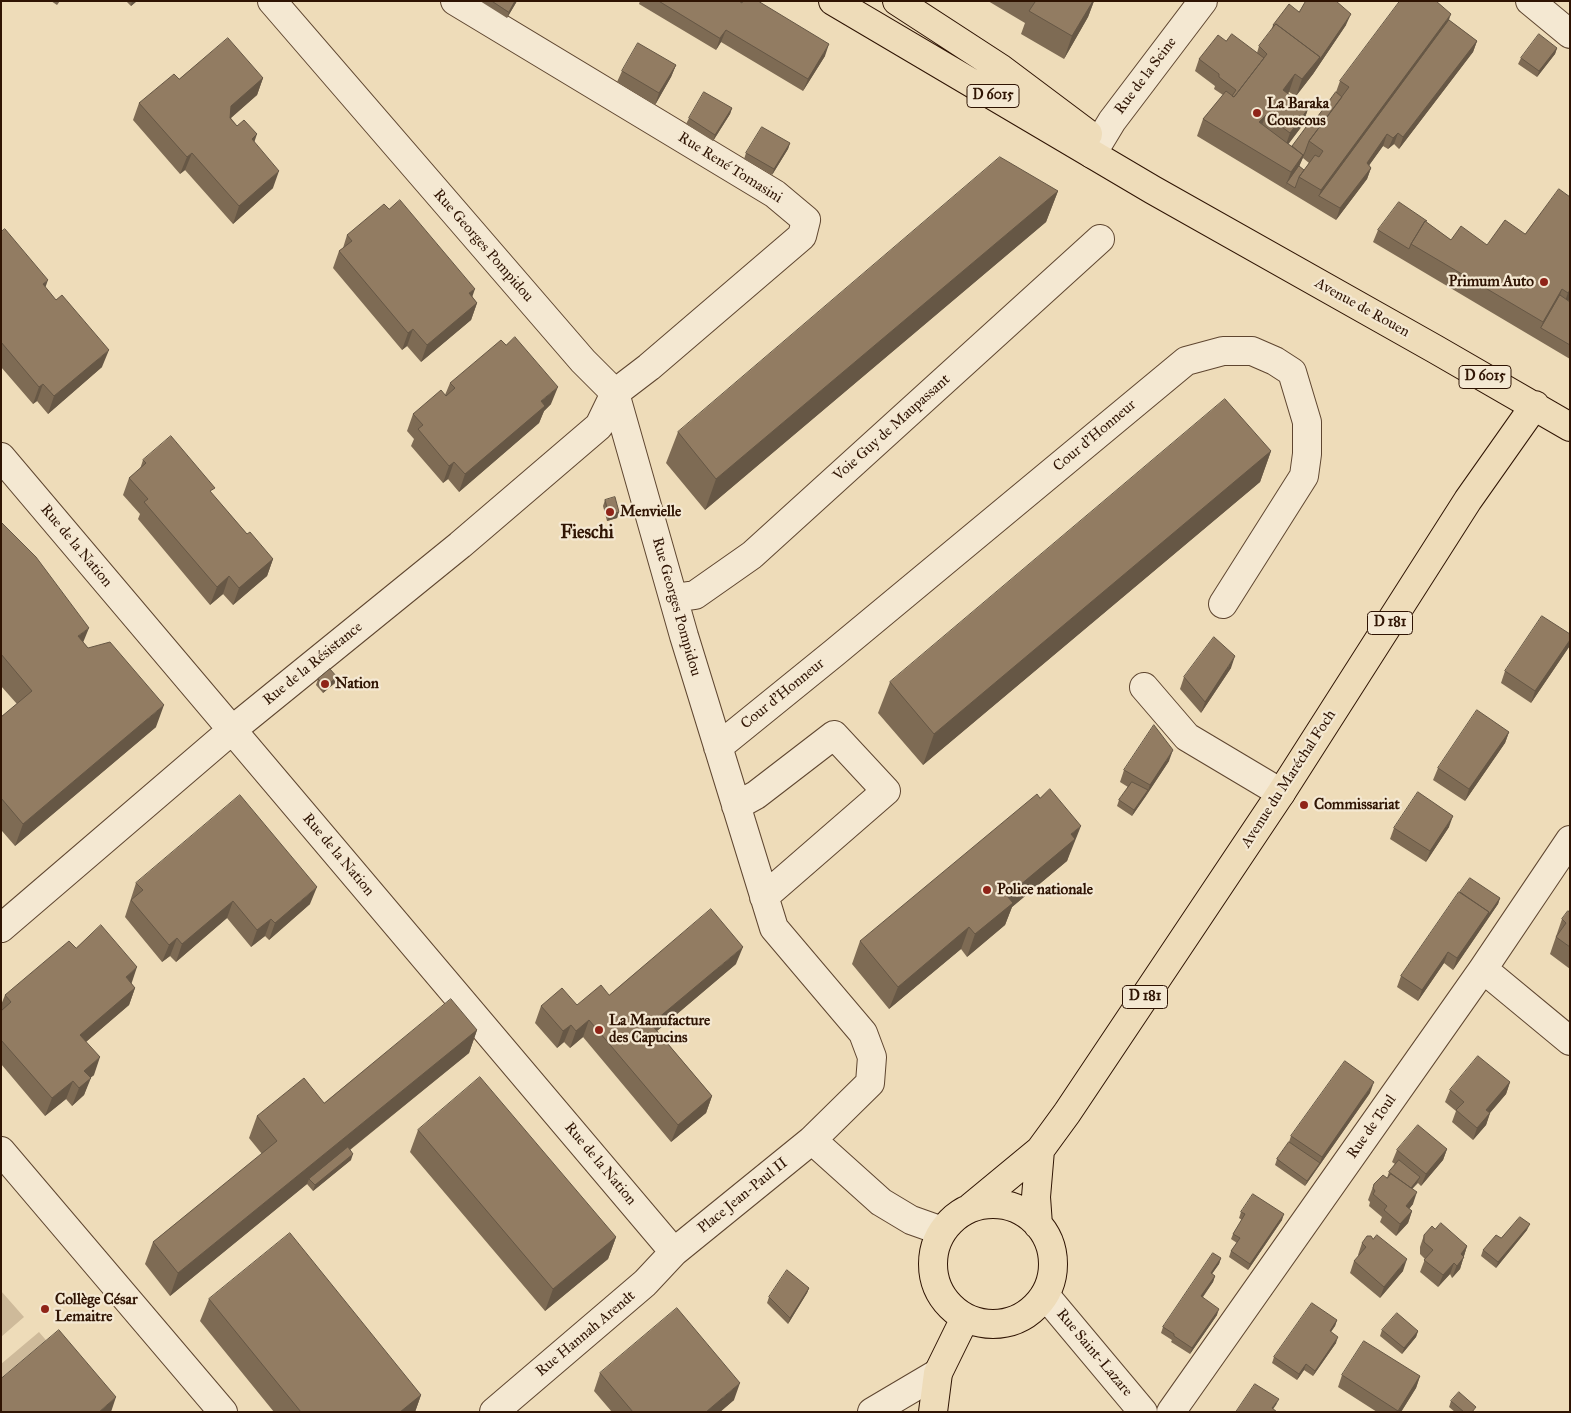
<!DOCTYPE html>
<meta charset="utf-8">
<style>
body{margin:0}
#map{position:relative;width:1571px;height:1413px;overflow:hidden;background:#eedcb9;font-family:"IM FELL Great Primer",serif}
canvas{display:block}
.frame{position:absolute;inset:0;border:2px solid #2f1403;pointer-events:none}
</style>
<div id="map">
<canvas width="1571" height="1413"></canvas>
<div class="frame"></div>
</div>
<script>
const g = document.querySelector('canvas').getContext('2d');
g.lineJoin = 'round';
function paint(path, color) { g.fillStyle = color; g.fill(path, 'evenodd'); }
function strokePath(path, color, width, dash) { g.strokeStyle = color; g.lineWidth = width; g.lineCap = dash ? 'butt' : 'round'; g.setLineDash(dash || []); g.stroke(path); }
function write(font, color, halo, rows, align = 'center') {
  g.font = font + ' "IM FELL Great Primer",serif'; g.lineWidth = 4.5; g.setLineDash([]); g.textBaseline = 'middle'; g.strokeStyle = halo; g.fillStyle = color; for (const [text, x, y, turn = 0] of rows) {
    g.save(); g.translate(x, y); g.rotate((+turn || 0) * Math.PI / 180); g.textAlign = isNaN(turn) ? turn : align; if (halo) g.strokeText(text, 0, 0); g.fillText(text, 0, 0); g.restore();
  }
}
paint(new Path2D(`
 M1,1291L24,1317L1,1337Z
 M39,1332L51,1346L1,1389V1364Z`), '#ceba9a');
const minor = new Path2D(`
 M272,1L583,361L615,393L684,636L774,928L863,1033L872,1057L870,1083L812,1140
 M1530,1L1570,34
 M1092,154L1112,121L1203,1
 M1,457L674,1252
 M674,598L695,595L752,555L1100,239
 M1144,687L1187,737L1281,793
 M718,747L834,653L1186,361L1223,351H1252L1275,361L1292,372L1307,422V454L1304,476L1223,604
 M736,806L756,795L834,735L886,791L764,897
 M1,928L232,730L460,545L599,426L615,393L649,367L802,236L806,220L775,194L455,1
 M1483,969L1570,1041
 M1,1151L223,1412
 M1045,1295L1143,1412
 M494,1412L645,1283L674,1252L812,1140L881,1202L911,1220L942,1231
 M872,1412L938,1373
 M1171,1412L1483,969L1570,840`);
const major = new Path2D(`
 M833,1L1153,190L1435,349L1570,427
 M897,1L1000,68L1088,134
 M933 1264a60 60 0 1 1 120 0a60 60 0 1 1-120 0Z
 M971,1207L1040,1150L1067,1113L1281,793L1468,500L1535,405
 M1038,1225L1036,1197L1040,1150
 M933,1412L938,1373L965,1318`);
strokePath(minor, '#5f4630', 30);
strokePath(major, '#2f1403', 30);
strokePath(minor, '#f4e8d2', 28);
strokePath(major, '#eedcb9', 28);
paint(new Path2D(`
 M51,1H60L57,5Z
 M126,1H137L131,6Z
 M480,1H517L507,18Z
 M640,1H739L825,56L803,91L721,42L716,50L639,4Z
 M988,1H1094L1088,17L1064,59L1021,34L1025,23Z
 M1306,1H1338L1337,3L1346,25L1313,74L1296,96L1289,92L1288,93L1308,109L1302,126L1288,144L1292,146L1314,121L1336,92L1340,81L1449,20L1477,41L1473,52L1399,149L1394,144L1388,149L1383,146L1369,165L1371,168L1367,179L1336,220L1197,136L1203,119L1223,95L1214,89L1215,86L1195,71L1199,59L1226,41L1257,53L1259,46L1271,31L1273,25L1299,12ZM1303,158L1309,163L1304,170L1299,166Z
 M1557,48L1555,54L1537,77L1518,64L1521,58Z
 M676,65L671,77L655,105L617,82L622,71Z
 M263,78L257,95L231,118L237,126L254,142L273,188L233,224L185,170L180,174L133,120L139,103L179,79Z
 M732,108L730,114L713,141L686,124L689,118Z
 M790,143L788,149L772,175L744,159L746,153Z
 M1058,191L1046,222L705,510L666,463L678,432Z
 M1570,197V359L1373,242L1378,230L1426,222L1451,240L1487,245L1525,234Z
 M1,232L45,288L102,367L48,414L37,401L33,404L1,367Z
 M347,235L472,296L477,303L471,320L421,362L407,346L402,350L333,268L339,251L343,248Z
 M450,383L551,404L544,411L539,423L459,492L448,479L443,483L411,446L414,439L407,431L413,414L445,395Z
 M1271,451L1260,482L923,765L878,713L890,682Z
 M143,460L212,494L247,534L273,559L267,576L233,605L223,594L210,605L138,519L140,514L123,495L129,478L140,469Z
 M605,500L619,512L617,518L607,521L603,506Z
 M1,522L83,642L156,727L15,846L2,831L1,834V717L17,704L1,686Z
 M1570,634V644L1569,647L1531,703L1501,683L1505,671Z
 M1231,668L1201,713L1180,689L1184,677Z
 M337,677L335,683L323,693L316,685L318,679Z
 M1509,732L1505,743L1465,801L1433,780L1438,768Z
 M1169,761L1132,816L1117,806L1119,800L1128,787L1120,782L1124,770Z
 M1449,827L1426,862L1390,839L1394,828Z
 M1073,848L1071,849L1067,861L1012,907L1005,925L967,957L961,949L889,1009L852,964L860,941Z
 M136,883L310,904L269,940L265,936L251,947L227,918L176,962L170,956L162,962L125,917Z
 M1460,892L1500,898L1498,904L1453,970L1444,963L1418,1001L1397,987L1401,976Z
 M1570,912V969L1550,954L1562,919Z
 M76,948L131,983L135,988L129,1005L86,1042L94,1075L90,1078L84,1095L72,1106L66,1099L45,1116L1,1064V1005L5,995Z
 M736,964L657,1031L712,1096L706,1113L671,1142L583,1037L570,1048L564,1042L557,1048L535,1023L541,1006L577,1005L609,995Z
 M477,1030L469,1053L350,1150L351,1160L313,1191L307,1184L170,1296L145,1264L153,1242L262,1154L249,1138L257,1116L324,1103Z
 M1510,1082L1506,1094L1490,1113L1486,1125L1473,1140L1452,1122L1456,1111L1445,1102L1450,1090Z
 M1370,1093L1305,1186L1275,1165L1277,1159L1289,1142L1291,1136Z
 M418,1130L616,1237L608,1259L545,1311L410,1152Z
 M1447,1149L1443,1160L1421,1186L1418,1183L1412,1189L1413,1204L1409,1209L1412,1211L1408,1223L1396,1236L1380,1222L1382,1217L1369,1206L1370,1202L1368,1200L1374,1184L1387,1178L1389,1172L1395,1164L1392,1162L1397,1150Z
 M1241,1212L1282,1220L1248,1270L1229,1257L1231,1251L1237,1243L1231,1239L1233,1234L1242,1220L1239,1218Z
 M1435,1229L1467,1246L1460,1269L1452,1278L1450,1274L1438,1287L1420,1272L1425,1259L1420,1254V1247L1424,1235Z
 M1527,1230L1496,1268L1481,1256L1483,1250L1501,1238Z
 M1362,1243L1403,1271L1380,1298L1350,1273L1354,1261L1359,1256L1358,1255Z
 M1221,1258L1219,1264L1212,1274L1215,1276L1213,1282L1203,1297L1217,1315L1190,1354L1171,1342L1172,1340L1161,1333L1163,1327Z
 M809,1288L807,1293L788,1324L767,1303L769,1297Z
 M209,1299L421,1395L415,1412H274L200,1321Z
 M1337,1320L1335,1326L1331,1332L1336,1343L1313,1376L1304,1370L1297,1380L1272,1363L1274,1357Z
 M1382,1330L1418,1331L1416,1337L1402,1354L1380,1336Z
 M600,1373L734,1400L720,1412H612L594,1391Z
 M1342,1375L1420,1376L1416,1388L1401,1412H1377L1338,1387Z
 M1451,1401L1474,1412H1455L1449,1407Z`), '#7e6b54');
paint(new Path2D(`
 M132,1H137L131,6Z
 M515,1H517L507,18L509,12Z
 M1093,1H1094L1088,17L1064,59L1072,36Z
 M1351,14L1346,25L1313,74L1296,96L1302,79L1320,57Z
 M1451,14L1445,31L1319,196L1321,190Z
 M726,30L721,42L716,50L720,38Z
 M1477,41L1473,52L1399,149L1403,137Z
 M829,44L825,56L803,91L808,79Z
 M1557,48L1555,54L1537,77L1539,71Z
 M676,65L671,77L655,105L659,93Z
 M1295,74L1289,92L1277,107L1283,90Z
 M263,78L257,95L225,123L231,106Z
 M732,108L730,114L713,141L715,135Z
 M1308,109L1302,126L1284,150L1290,133Z
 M1266,115L1259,132V122Z
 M1398,133L1394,144L1388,149L1393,138Z
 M257,134L251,152L252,139Z
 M1387,134L1383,146L1363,174L1367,163Z
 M790,143L788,149L772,175L774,169Z
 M1305,152L1297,172L1287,183L1284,190L1291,172Z
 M192,153L185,170L180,174L187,157Z
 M1371,168L1367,179L1336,220L1340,208Z
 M279,171L273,188L233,224L239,206Z
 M1058,191L1046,222L705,510L716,479Z
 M48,280L42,297L43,284Z
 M475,289L469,306V293Z
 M1562,289L1556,307L1541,328L1543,322Z
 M1570,290V299L1564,304L1568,293Z
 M477,303L471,320L421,362L427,345Z
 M413,329L407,346L402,350L408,333Z
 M109,350L102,367L48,414L54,396Z
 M43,384L37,401L33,404L39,387Z
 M558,387L551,404L544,411L539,423L459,492L465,474L541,401Z
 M1271,451L1260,482L923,765L934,734Z
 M454,462L448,479L443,483L449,466Z
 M619,512L617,518L607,521L609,515Z
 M273,559L267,576L233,605L239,588Z
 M229,576L223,594L210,605L217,587Z
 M89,628L80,650L78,636Z
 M1570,640V644L1569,647L1531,703L1535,691Z
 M1235,656L1231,668L1201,713L1205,702Z
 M337,677L335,683L323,693L325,687Z
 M164,705L156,727L15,846L23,824Z
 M1509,732L1505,743L1465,801L1469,789Z
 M1173,750L1169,761L1146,796L1150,785Z
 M1148,790L1146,796L1132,816L1134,810Z
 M1453,816L1449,827L1426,862L1430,851Z
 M1081,826L1067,861L1012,907L1005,925L967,957L975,934L1007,896L1071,834Z
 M317,887L310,904L269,940L275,923Z
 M1500,898L1498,904L1453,970L1457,958L1489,912Z
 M233,901L227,918L176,962L182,944Z
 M271,919L265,936L251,947L257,930Z
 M969,927L961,949L889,1009L898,987Z
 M177,938L170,956L162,962L169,945Z
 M743,947L736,964L645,1041L651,1024Z
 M1448,952L1444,963L1418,1001L1422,990Z
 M137,967L131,985L126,977Z
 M135,988L129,1005L74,1052L80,1035Z
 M589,1020L583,1037L570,1048L576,1031Z
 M571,1025L564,1042L557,1048L563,1031Z
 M477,1030L469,1053L311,1181L309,1179L307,1184L170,1296L178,1273Z
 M100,1057L94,1075L78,1088L84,1071Z
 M91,1078L84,1095L72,1106L79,1088Z
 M73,1081L66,1099L45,1116L52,1098Z
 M1374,1082L1370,1093L1305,1186L1307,1181L1320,1163L1322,1157Z
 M1510,1082L1506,1094L1482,1122L1486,1110Z
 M712,1096L706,1113L671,1142L678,1125Z
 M1490,1113L1486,1125L1473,1140L1477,1128Z
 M1447,1149L1443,1160L1421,1186L1426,1174Z
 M353,1154L351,1160L313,1191L315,1185Z
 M1420,1177L1417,1183L1407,1195L1409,1189Z
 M1417,1192L1413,1204L1402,1218L1406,1206Z
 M1412,1211L1408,1223L1396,1236L1400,1224Z
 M1284,1214L1282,1220L1248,1270L1250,1264Z
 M1530,1224L1527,1230L1496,1268L1498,1262Z
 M616,1237L608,1259L545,1311L553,1289Z
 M1467,1246L1460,1269L1452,1278L1461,1254Z
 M1221,1258L1219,1264L1208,1279L1211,1273Z
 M1407,1259L1403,1271L1380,1298L1384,1287Z
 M1454,1263L1450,1274L1438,1287L1443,1275Z
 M1215,1276L1213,1282L1199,1302L1201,1296Z
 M809,1288L807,1293L788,1324L790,1318Z
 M1219,1309L1217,1315L1190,1354L1192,1348Z
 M1337,1320L1335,1326L1327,1337L1330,1331Z
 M1418,1331L1416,1337L1402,1354L1404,1348Z
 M1338,1337L1336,1343L1313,1376L1315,1371Z
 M1306,1364L1304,1370L1297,1380L1299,1374Z
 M1420,1376L1416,1388L1401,1412H1398Z
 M740,1383L734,1400L720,1412H706Z
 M421,1395L415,1412H400Z
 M116,1397L111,1412H99Z
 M1279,1399L1276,1405L1271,1412L1272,1408Z`), '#665745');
const building = new Path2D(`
 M492,1H515L509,12Z
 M659,1H739L742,3L743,1H758L829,44L808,79L726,30L720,38Z
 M1033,1H1093L1072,36L1029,11L1035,2Z
 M1306,1H1336L1351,14L1318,62L1320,57L1276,24L1274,26L1273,25L1289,4L1299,12Z
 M1400,1H1436L1451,14L1321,190L1299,177L1315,155L1319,157L1323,151L1309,141L1349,87L1340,81Z
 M1449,20L1477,41L1403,137L1398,133L1393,138L1387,134L1367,163L1371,168L1340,208L1319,196Z
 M1276,24L1320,57L1302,79L1295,74L1283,90L1308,109L1290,133L1266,115L1259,122L1303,155L1291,172L1203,119L1226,91L1234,97L1267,54L1259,46Z
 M1232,34L1264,58L1234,97L1232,96L1236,90L1219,77V74L1199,59L1218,35L1226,41Z
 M1539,34L1557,48L1539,71L1521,58Z
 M228,38L263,78L231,106L230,118L237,126L244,120L257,134L252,139L279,171L239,206L192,153L187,157L139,103L174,74L179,79Z
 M638,43L676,65L659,93L622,71Z
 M704,92L732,108L715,135L689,118Z
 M1336,92L1342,97L1309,141L1305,152L1303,156V155L1292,146L1312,119L1314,121Z
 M762,127L790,143L774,169L746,153Z
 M1000,157L1058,191L716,479L678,432Z
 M1299,166L1304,170L1299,177L1295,188L1287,183Z
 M1559,189L1570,197V290L1568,293L1562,289L1543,322L1411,244L1425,221L1451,240L1461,226L1487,245L1505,220L1525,234Z
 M400,200L475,289L469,293L477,303L427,345L413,329L408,333L339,251L352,241L347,235L384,204L389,209Z
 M1399,202L1427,221H1425L1411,244L1409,249L1378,230Z
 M5,229L48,280L43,284L56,300L62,295L109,350L54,396L43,384L39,387L1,342V232Z
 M1560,295L1570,302V345L1541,328Z
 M515,337L558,387L541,401L545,406L465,474L454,462L449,466L418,429L423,425L413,414L441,390L446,396L455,388L450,383L501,340L506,345Z
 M1225,399L1271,451L934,734L890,682Z
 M171,436L215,488L210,491L247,534L250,532L273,559L239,588L229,576L217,587L144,502L148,499L129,478L146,463L143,460Z
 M615,497L619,512L609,515L605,500Z
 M1,522L36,557L89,628L78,636L88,648L110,642L164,705L23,824L1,798V717L32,691L1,654Z
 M1542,616L1570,634V640L1535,691L1505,671Z
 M1214,637L1235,656L1205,702L1184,677Z
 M330,669L337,677L325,687L318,679Z
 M1477,710L1509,732L1469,789L1438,768Z
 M1154,725L1173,750L1150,785L1124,770Z
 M1132,782L1148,790L1134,810L1119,800Z
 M1050,789L1081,826L1071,834L1075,839L1007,896L1013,903L975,934L969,927L898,987L860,941L1037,794L1040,798Z
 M1418,792L1453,816L1430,851L1394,828Z
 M240,795L317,887L275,923L271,919L257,930L233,901L182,944L177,938L169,945L131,900L143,890L136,883Z
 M1470,878L1500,898L1487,917L1489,912L1460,892Z
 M1459,892L1489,912L1457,958L1448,952L1422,990L1401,976Z
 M711,909L743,947L651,1024L712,1096L678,1125L589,1020L576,1031L571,1025L563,1031L541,1006L562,988L577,1005L601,985L609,995Z
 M1568,911L1570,912V947L1556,937L1566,923L1562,919Z
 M101,925L137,967L126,977L135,988L80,1035L100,1057L84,1071L91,1078L79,1088L73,1081L52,1098L1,1040V1011L11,1002L5,995L69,941L76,948Z
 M451,999L477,1030L178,1273L153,1242L277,1141L257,1116L304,1078L324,1103Z
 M1478,1056L1510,1082L1486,1110L1490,1113L1477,1128L1456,1110L1464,1102L1450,1090Z
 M1345,1061L1374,1082L1322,1157L1291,1136Z
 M480,1077L616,1237L553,1289L418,1130Z
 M1418,1125L1447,1149L1426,1174L1397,1150Z
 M1289,1142L1320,1163L1307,1181L1277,1159Z
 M348,1147L353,1154L315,1185L309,1179Z
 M1399,1160L1420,1177L1411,1188L1389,1172Z
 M1391,1174L1417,1192L1406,1206L1412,1211L1400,1224L1384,1210L1387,1206L1373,1194L1375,1191L1373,1188L1374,1184L1383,1175L1387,1178Z
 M1253,1194L1284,1214L1250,1264L1231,1251L1240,1238L1233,1234L1245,1214L1241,1212Z
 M1520,1217L1530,1224L1498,1262L1483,1250L1496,1235L1501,1238Z
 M1441,1223L1467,1246L1461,1254L1464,1257L1457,1266L1454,1263L1443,1275L1424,1260L1433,1250L1424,1242V1235L1432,1226L1435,1229Z
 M290,1233L421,1395L400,1412H301L209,1299Z
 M1377,1235L1407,1259L1384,1287L1354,1261L1366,1247L1362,1243L1367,1236H1371L1373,1239Z
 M1213,1253L1221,1258L1211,1273L1215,1276L1201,1296L1219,1309L1192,1348L1174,1336V1334L1163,1327Z
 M787,1270L809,1288L790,1318L769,1297Z
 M1312,1303L1337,1320L1330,1331L1338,1337L1315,1371L1306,1364L1299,1374L1274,1357Z
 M677,1308L740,1383L706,1412H633L600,1373Z
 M1397,1313L1418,1331L1404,1348L1382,1330Z
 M59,1330L116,1397L99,1412H1V1379Z
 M1364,1341L1420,1376L1398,1411L1342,1375Z
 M1255,1384L1279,1399L1272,1408L1277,1412H1236Z
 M1459,1392L1476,1407L1472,1412H1464L1451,1401Z`);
paint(building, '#927c62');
strokePath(building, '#665745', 1);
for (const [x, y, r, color] of [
 [1257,113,5,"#8f2418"],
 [1544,282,5,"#8f2418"],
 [610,512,5,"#8f2418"],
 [325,684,5,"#8f2418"],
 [1304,805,5,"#8f2418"],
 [987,890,5,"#8f2418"],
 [599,1030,5,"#8f2418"],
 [45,1309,5,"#8f2418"]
]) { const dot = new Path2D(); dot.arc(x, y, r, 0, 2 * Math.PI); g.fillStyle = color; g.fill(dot); strokePath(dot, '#f4e8d2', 2); }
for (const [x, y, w] of [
 [993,96,52],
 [1485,377,52],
 [1390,623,45],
 [1145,997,45]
]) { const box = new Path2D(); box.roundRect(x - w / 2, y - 11.5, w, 23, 4); g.fillStyle = '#f4e8d2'; g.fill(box); strokePath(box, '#2f1403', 1); }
write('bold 14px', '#2f1403', null, [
 ["D 6015",993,96],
 ["D 6015",1485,377],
 ["D 181",1390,623],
 ["D 181",1145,997]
]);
write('15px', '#2f1403', '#f4e8d2', [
 ["Rue de la Seine",1146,76,-53],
 ["Rue René Tomasini",730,168,32],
 ["Rue Georges Pompidou",483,246,49],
 ["Avenue de Rouen",1362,308,29],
 ["Voie Guy de Maupassant",892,428,-42],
 ["Cour d'Honneur",1095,436,-40],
 ["Rue de la Nation",76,546,50],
 ["Rue Georges Pompidou",676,607,74],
 ["Rue de la Résistance",313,664,-39],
 ["Cour d'Honneur",783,694,-39],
 ["Avenue du Maréchal Foch",1289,779,-57],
 ["Rue de la Nation",338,855,50],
 ["Rue de Toul",1372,1127,-55],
 ["Rue de la Nation",600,1164,50],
 ["Place Jean-Paul II",743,1196,-39],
 ["Rue Hannah Arendt",586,1334,-40],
 ["Rue Saint-Lazare",1094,1353,50]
]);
write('bold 15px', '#2f1403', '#f4e8d2', [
 ["La Baraka",1267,104],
 ["Couscous",1267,121],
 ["Primum Auto",1534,282,"right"],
 ["Menvielle",620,512],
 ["Nation",335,684],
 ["Commissariat",1314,805],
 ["Police nationale",997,890],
 ["La Manufacture",609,1021],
 ["des Capucins",609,1038],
 ["Collège César",55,1300],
 ["Lemaitre",55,1317]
], 'left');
write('bold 18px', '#2f1403', '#f4e8d2', [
 ["Fieschi",587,534]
]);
</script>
